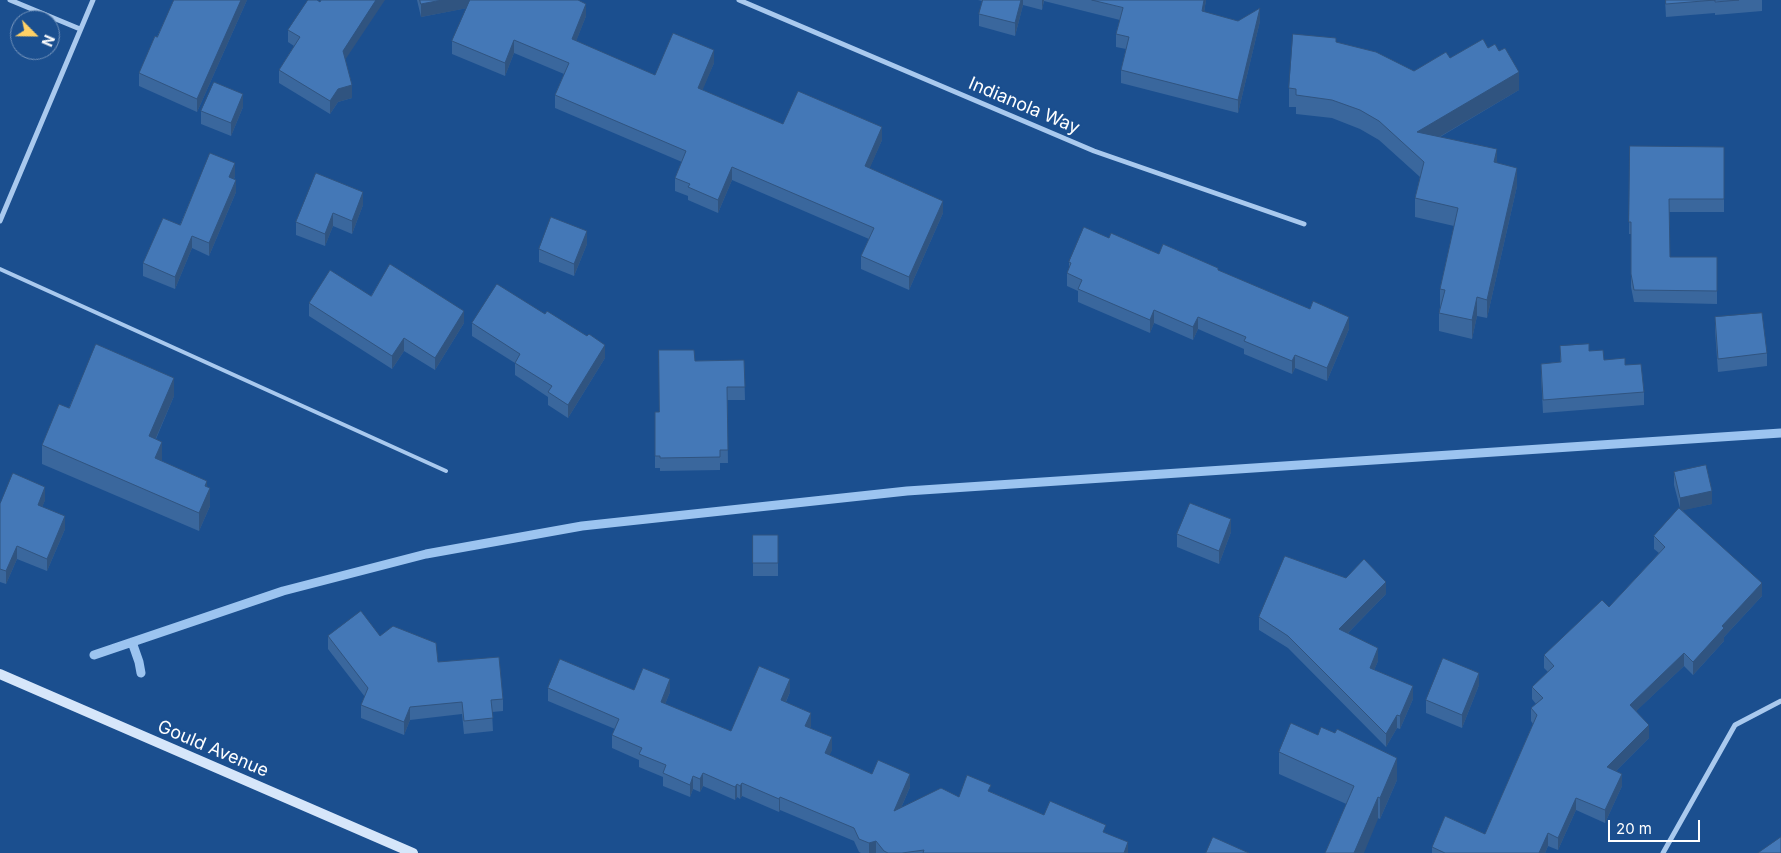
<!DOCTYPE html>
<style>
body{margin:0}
#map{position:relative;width:1781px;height:853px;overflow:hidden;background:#1b4f8f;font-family:Inter,sans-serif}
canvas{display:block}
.north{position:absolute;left:10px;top:10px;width:50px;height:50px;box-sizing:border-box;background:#1b4f8f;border:1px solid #7695bc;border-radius:50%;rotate:113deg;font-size:14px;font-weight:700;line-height:20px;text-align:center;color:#fff}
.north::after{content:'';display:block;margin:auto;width:18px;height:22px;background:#ffd166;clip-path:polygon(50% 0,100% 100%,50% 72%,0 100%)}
.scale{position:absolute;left:1608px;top:820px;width:92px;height:22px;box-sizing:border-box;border:2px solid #fff;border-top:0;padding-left:6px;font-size:15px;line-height:18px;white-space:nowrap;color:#fff;-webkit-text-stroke:4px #1b4f8f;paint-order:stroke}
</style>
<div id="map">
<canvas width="1781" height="853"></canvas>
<div class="north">N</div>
<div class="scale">20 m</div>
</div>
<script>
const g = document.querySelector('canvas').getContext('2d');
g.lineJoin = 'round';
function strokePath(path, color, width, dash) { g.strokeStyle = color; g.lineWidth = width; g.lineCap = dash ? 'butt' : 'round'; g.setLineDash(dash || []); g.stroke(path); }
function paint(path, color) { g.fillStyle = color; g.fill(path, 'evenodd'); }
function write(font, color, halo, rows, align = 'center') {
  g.font = font + ' Inter,sans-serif'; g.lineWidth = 4; g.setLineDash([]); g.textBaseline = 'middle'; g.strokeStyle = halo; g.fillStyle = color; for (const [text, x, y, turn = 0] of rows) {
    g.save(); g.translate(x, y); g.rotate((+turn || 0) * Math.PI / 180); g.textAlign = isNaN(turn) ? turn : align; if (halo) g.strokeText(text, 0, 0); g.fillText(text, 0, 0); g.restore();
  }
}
strokePath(new Path2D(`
 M132,642L139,662L141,673
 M94,655L283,591L426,554L582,526L907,491L1781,433`), '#9cc4f0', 9);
strokePath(new Path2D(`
 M0,269L446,471`), '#a9c9ee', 4);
strokePath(new Path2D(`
 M10,0L80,29
 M739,0L1094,151L1304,224
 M0,221L93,0
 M1663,853L1735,725L1781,701`), '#a9c9ee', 5);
strokePath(new Path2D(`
 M0,674L413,853`), '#d6e6fa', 10);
paint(new Path2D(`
 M247,0L197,112L139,86V73L157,37Z
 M417,0H578L586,16L576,41L655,75L714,63L702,90L783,124L882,140L869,169L943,213L909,290L861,269V256L869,239L732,180L718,213L688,200V196L675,191V178L682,162L555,108V95L564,74L514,53L505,76L452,54V41L467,8L421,17Z
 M978,0H1206L1204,12L1238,21H1260L1238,113L1121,83V70L1126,49L1116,47V34L1120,20L1044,1L1042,10L1023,5L1015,36L979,26V14L982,1Z
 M1665,0H1762V11L1715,15V13L1666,17Z
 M320,2L345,60L352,98L338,102L330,114L279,83V70L294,46L288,42V30Z
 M1336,42L1414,71L1450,58L1488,48L1519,90L1440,137L1497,163L1517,186L1487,318L1477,316L1472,339L1439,331V313L1440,307V289L1454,226L1415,217V198L1420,177L1379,140L1360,129L1332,118L1296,114V107H1289V88Z
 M243,107L231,136L201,124V111Z
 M1630,146L1724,147V212H1669L1670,257H1717V304L1634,302L1631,287V234H1629Z
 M235,176L234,179L236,192L209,256L192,248L175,289L143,276V263L180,225Z
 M363,205L352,234L333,226L325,246L296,235V222Z
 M1109,238L1159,254L1218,270L1349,329L1327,381L1295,368L1292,374L1244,354V349L1198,329L1193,340L1154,323L1150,333L1078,302V291L1067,286V273L1069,269V262Z
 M587,244L574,276L539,262V249Z
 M371,296L464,323L435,370L404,351L392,369L309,316V303Z
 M1715,317L1767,353V366L1718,372L1715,330Z
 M472,323L605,358L568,418L548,405V397L515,375V363L472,336Z
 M1560,346L1589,351L1604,360L1625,365L1644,392V405L1543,413L1541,376V364L1560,362Z
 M744,360L745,400H727L728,463H720V470L660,471V468H655V412H659L695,361Z
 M174,396L156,439L162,460L161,461L207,487L210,506L199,531L42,464V445L69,408Z
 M1674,472L1712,504L1682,510L1762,596L1724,637V641L1693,675L1684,666L1636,711L1649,738L1616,771L1622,786L1605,823L1576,810L1558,850L1548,846L1545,853H1432V847L1485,834L1533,724L1531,721V708L1536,704L1532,699V687L1548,672L1544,668V655L1609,607L1659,553L1654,549V536L1680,508L1674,485Z
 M45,500L42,507L65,529L47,571L17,559L6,584L0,582V504Z
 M1231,532L1219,564L1177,547V534Z
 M753,535L778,563V576H753Z
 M1386,594L1348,633L1378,661L1374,670L1413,699L1400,729L1397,728L1386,747L1288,648L1259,630V617Z
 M328,636H380L438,662L503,699V711L492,712L493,731L464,734L462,714L410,720L404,735L361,718V705L365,697L328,649Z
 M1479,685L1462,728L1426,713V700Z
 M548,688L634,690L670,692L665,704L731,731L790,692L786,702L811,726L810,728L832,750L829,755L872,774L910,787L901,808L959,797L991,792L1044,815L1106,833L1128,853H861L859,852L854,841L780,810L779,812L742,796L740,799L737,797L735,800L703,786L700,792L693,789L690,797L663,786V777L639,767V760L612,748V735L615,729L548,701Z
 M1279,752L1397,780L1380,819L1279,774Z`), '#3a679d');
paint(new Path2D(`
 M241,0H247L197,112V99Z
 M376,0H385L343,63V51Z
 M442,0H473V7L421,17V4Z
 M1021,0H1023V5L1015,36V23Z
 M1042,0H1044L1042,10Z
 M1204,0H1206L1202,24V11Z
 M586,4V16L572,52V39Z
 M1260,8V21L1238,113V100Z
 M514,40V53L505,76V63Z
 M714,50V63L698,101V88Z
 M1519,72V90L1417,150V132Z
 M352,85V98L338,102L330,114V101L338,89Z
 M243,94V107L231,136V123Z
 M882,127V140L865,179V166Z
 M1497,149V167L1494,162Z
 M235,163V176L229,190V177Z
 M732,167V180L718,213V200Z
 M1517,168V186L1487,318V300Z
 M236,180V192L209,256V243Z
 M363,192V205L352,234V221Z
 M943,201V213L909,290V277Z
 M333,213V226L325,246V234Z
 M587,231V244L574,276V264Z
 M192,236V248L175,289V277Z
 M1477,297V316L1472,339V320Z
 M1154,310V323L1150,333V320Z
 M464,311V323L435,370V358Z
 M1198,317V329L1193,340V327Z
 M1349,317V329L1327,381V368Z
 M404,338V351L392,369V356Z
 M605,345V358L568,418V405Z
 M1295,355V368L1292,374V361Z
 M174,378V396L149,454V436Z
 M162,442V460L155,477V458Z
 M207,481V494L210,488V506L199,531V513L205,486Z
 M45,487V500L38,518V505Z
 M1712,491V504L1680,511V498Z
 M65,516V529L47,571V559Z
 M1231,519V532L1219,564V551Z
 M17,546V559L6,584V571Z
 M1386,582V594L1339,642V629Z
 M1762,583V596L1724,637V641L1693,675V662L1722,626Z
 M1378,648V661L1370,680V668Z
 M1684,653V666L1630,717V705Z
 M1479,673V685L1462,728V715Z
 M670,679V692L661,714V702Z
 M790,679V692L781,713V700Z
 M1413,686V699L1400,729V716Z
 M410,707V720L404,735V722Z
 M811,713V726L805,739V726Z
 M1397,715V728L1386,747V734Z
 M1649,725V738L1607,780V767Z
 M832,737V750L825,766V753Z
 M1397,758V780L1380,819V798Z
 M703,773V786L700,792V779Z
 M910,774V787L894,824V811Z
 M1622,774V786L1605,823V810Z
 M693,776V789L690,797V785Z
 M742,783V796L740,799V786Z
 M737,784V797L735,800V787Z
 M780,797V810L779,812V799Z
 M1378,797V819L1364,853H1354Z
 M1576,798V810L1558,850V838Z
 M1548,833V846L1545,853H1539Z
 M876,841V853H869V843Z
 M1128,842V853H1124Z`), '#305480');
const building = new Path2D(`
 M174,0H241L197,99L139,73L155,36L157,37Z
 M308,0H317L320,2L321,0H376L343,51L352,85L338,89L330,101L279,70L300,37L288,30Z
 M420,0H442L421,4Z
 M470,0H578L586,4L572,39L655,75L673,33L714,50L698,88L783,124L798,91L882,127L865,166L943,201L909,277L861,256L874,228L732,167L718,200L688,187L690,184L675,178L686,151L555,95L569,63L514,40L505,63L452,41Z
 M983,0H1021L1015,23L979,14Z
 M1092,0H1204L1202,11L1238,21L1260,8L1238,100L1121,70L1129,37L1116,34L1123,8Z
 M1666,0H1739L1715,2V0L1666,4Z
 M1293,34L1336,38V42L1376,52L1414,71L1446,52L1450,58L1483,39L1488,48L1495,44L1499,51L1505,48L1519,72L1417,132L1497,149L1494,162L1517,168L1487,300L1477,297L1472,320L1439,313L1445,290L1440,289L1458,208L1415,198L1424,162L1379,121L1360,110L1332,100L1296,95V89L1289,88Z
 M214,82L243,94L231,123L201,111Z
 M1630,146L1724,147V199H1669L1670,257H1717V291L1634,290L1631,274V222H1629Z
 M210,153L235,163L229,177L236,180L209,243L192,236L175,277L143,263L163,218L180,225Z
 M316,173L363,192L352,221L333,213L325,234L296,222Z
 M551,217L587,231L574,264L539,249Z
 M1084,227L1109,238L1111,233L1159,254L1163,244L1218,268V270L1310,309L1313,301L1349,317L1327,368L1295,355L1292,361L1244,341L1246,337L1198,317L1193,327L1154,310L1150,320L1078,289L1082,280L1067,273L1071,263L1069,262Z
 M390,264L464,311L435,358L404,338L392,356L309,303L330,270L371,296Z
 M497,284L545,314L547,311L587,336L589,334L605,345L568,405L548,392L552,386L515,363L520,354L472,323Z
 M1762,313L1767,353L1718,359L1715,317Z
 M96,344L174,378L149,436L162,442L155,458L207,481L205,486L210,488L199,513L42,445L59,404L69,408Z
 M1589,344V351L1603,350L1604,360L1625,358V365L1641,364L1644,392L1543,400L1541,364L1561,362L1560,346Z
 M659,350H694L695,361L744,360L745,387H727L728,450H720V457L660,458V456H655V412H659Z
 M1706,465L1712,491L1680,498L1674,472Z
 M13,473L45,487L38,505L65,516L47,559L17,546L6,571L0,569V504Z
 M1190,503L1231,519L1219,551L1177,534Z
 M1679,508L1762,583L1722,626L1724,628L1693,662L1684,653L1630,705L1649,725L1607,767L1622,774L1605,810L1576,798L1558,838L1548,833L1539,853H1445L1432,847L1445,816L1485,834L1537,715L1531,708L1543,698L1532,687L1554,666L1544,655L1602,600L1609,607L1665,547L1654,536Z
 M753,535H778V563H753Z
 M1285,556L1346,578L1364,559L1386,582L1339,629L1378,648L1370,668L1413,686L1400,716L1397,715L1386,734L1288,636L1259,617Z
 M361,611L380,636L393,626L436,643L438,662L499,657L503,699L491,700L493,718L464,721L462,702L410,707L404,722L361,705L368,688L328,636Z
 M1443,658L1479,673L1462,715L1426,700Z
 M560,659L634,690L643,668L670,679L661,702L731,731L759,666L790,679L781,700L811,713L805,726L832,737L825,753L872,774L878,760L910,774L894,811L941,788L959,797L967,775L991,785L988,791L1044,815L1050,801L1106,825L1103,832L1128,842L1124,853H923L924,850L902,853H888L884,851L876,841L869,843L859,839L854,828L780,797L779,799L742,783L740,786L737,784L735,787L703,773L700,779L693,776L690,785L663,773L666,765L639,754L642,748L612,735L619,719L548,688Z
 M1291,723L1318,735L1321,727L1335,733L1337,729L1397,758L1380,798L1378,797L1354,853H1325L1354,786L1279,752Z
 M1213,837L1249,853H1206Z
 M1781,837V853H1758Z`);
paint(building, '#4478b7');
strokePath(building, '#305480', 1);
write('18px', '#fff', '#1b4f8f', [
 ["Indianola Way",1024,106,23],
 ["Gould Avenue",213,749,23]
]);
</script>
